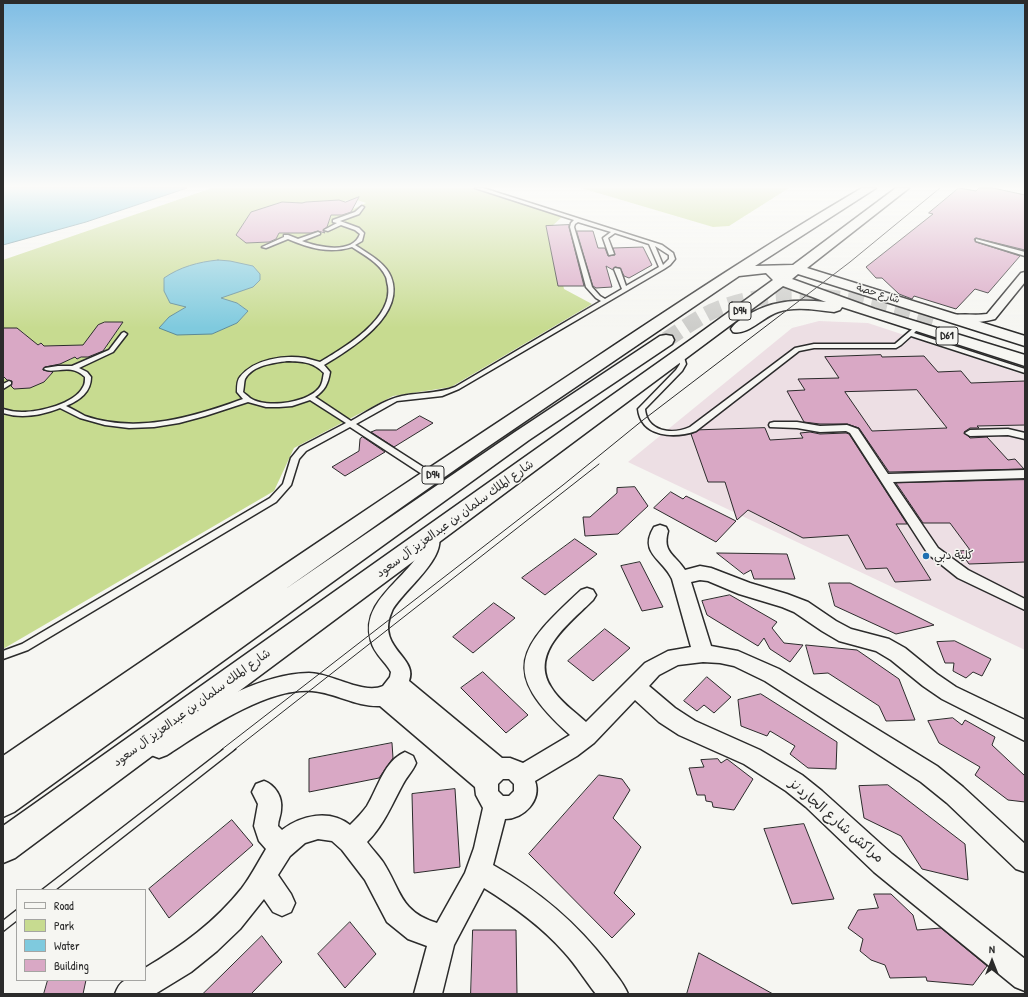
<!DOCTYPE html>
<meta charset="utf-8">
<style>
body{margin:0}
#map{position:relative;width:1028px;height:997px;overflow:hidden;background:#f6f6f2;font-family:"Patrick Hand",sans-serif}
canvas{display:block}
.frame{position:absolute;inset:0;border:4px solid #2b2b2b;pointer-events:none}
.legend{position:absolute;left:16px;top:889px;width:130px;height:92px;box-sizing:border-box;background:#f6f6f2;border:1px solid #a5a5a2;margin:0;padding:5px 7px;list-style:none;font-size:12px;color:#2b2b2b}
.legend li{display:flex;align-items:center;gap:8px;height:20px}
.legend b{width:20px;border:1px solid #a5a5a2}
.north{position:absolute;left:972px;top:941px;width:40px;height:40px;-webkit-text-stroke:3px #f6f6f2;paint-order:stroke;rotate:0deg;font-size:11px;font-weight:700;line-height:16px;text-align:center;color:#2b2b2b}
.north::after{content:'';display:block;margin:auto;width:14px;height:18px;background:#2b2b2b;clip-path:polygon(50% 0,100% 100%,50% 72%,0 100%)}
</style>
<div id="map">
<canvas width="1028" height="997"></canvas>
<div class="frame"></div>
<ul class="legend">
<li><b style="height:5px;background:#f6f6f2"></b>Road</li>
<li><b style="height:11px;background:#c7db90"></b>Park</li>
<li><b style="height:11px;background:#7fcade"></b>Water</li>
<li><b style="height:11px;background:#d9a8c5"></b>Building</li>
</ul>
<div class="north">N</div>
</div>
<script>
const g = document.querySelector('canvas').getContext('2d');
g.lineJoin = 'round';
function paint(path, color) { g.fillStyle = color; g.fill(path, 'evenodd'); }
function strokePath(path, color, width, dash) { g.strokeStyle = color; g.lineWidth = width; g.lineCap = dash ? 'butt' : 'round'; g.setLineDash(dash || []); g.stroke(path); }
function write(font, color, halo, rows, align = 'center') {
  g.font = font + ' "Patrick Hand","Playpen Sans Arabic",sans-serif'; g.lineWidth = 3; g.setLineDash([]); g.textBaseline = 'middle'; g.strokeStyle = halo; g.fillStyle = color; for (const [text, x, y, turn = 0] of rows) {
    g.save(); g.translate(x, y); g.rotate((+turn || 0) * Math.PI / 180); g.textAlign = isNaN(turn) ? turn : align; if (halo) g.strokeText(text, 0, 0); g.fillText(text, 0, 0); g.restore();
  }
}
paint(new Path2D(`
 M819,321L868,323L1025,375V650L628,462L792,328Z`), '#eddfe4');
paint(new Path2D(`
 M212,188H483L562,217L551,227L564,289L592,304L451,387L393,396L294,448L274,491L3,649V379L11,376L9,383L14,389L44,382L51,374L47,369L35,367L69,358L70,360L75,357L77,359C89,353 93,362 107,347L102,345L111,340L121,325L117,322L88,345L44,346L41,343L32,347C24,330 22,328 3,328V260ZM354,199L366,203L353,209L349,215H331L325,233H279L274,242L246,243L236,235L251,212L282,202L302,203L306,202C322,201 340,203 354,199ZM253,287L220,298L237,303L248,311L237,323L212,334L159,328C182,301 221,296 253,287Z
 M581,188H789L729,226L713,227Z`), '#c7db90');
const water = new Path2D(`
 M3,188H187L86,222L3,245Z
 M218,260L230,261L253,266L260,274V280L253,287L221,298L237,303L248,311L237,323L212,334L177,335L159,328L169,317L186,307L170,303L164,291V278C180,267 198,262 218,260Z`);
paint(water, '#7fcade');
strokePath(water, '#5d8a96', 1);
const building = new Path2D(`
 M959,188L976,191L979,188H993L1025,195V250L976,238L974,239L976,242L1020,256L988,293L975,289L956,309L914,296L912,299L899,294L882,278H876L866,267L933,214L929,213Z
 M359,197L351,212L342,215H331L327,227L323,230L325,233L318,231L311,233H279L276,239L269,242L246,243L236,235L251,212L282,202L302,203L306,202L339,200L345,202Z
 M569,225V227L584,286H558L546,226Z
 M577,231H593L598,248H605L608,256L615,255L613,248L643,247L652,265L629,278L624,276L620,268L615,267L613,270L606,266L612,287L596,288L593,286Z
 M105,322H123L103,351L88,357H81L77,359L75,357L60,364L45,367L43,369V370L53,372L44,382L30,388L14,389L11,386L12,381L7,380L3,376V328H17L38,345L41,343L44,346L83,345L98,325Z
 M881,355L882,357L924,356L938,372L961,371L971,383L1025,381V425L977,426L979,428H970L964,432L970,438L987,437L1008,460L1015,459L1024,469L889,472L859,428L847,424H820L804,422L787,391L805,390L798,379L839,378L825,357ZM917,390L947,428L872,431L845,392Z
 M420,416L433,423L394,447L371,432L376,430H396Z
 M765,428L770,440L803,438L800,433L810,432L820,434L846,433L849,434L907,524H896L931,580L895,582L887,568L866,569L848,535L803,538L748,510L737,520L725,482H708L691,434L699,430Z
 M363,437L385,452L345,476L332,467L359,451L360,439Z
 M1025,480V562L969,564L960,551L970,550L950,523H923L896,483Z
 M635,487L648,506L618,534L585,536L583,517H590L617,493V488Z
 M671,492L683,499L686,496L736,521L716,542L654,508Z
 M575,539L597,554L545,595L522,578Z
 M717,553L787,554L795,579H754L751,570L744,574Z
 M640,562L663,607L642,611L621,566Z
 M829,583H850L934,625L896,634L835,606Z
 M730,595L777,622L772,628L784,643L803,645L790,662L770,649L764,638L758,646L707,615L702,601Z
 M494,603L515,618L473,653L453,637Z
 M605,629L630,648L593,681L568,661Z
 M955,641L991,659L982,676L973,672L966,678L953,671L954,663H945L937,642Z
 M806,645L857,650L899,679L915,720L886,721L879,706L828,673L814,674Z
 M483,672L528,715L506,733L461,688Z
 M707,677L731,697L714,713L704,705L697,711L684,701Z
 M761,694L837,742L836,769L808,768L790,754L795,746L770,731L767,736L741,726L738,700Z
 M953,718L962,725L965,720L995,737L992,745L1025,776V802L1008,800L975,775L980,767L939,743L928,721Z
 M392,743L393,758L379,778L309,792V759Z
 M718,759L721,763L727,759L753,779L734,810L713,807L712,802L706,801L705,795H697L689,768L704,767L701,760Z
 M599,775L622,779L630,790L613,818L641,847L614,893L635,914L612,938L529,854Z
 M888,785L965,844L968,880L922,869L901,836L864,818L859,786Z
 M455,789L460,867L414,873L412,794Z
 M232,820L253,845L169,918L149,889Z
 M804,824L834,899L792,904L764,829Z
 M874,894H891L913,915L917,930L941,928L987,966L973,985L927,981L926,977L890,978L885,965L871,960L860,951L863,939L848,928L858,910L878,908Z
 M350,922L376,954L345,988L318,954Z
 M473,930H516L517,994H471Z
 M262,936L282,962L251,994H203Z
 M699,953L773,994H687Z
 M48,980H86L83,994H44Z`);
paint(building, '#d9a8c5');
strokePath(building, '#2b2b2b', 1);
strokePath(new Path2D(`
 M666,340C681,330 696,319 713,311C786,280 865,301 937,322`), '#cdcdca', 16, [16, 8]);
const service = new Path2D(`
 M475,188H483L662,245L673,253L675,259L670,265L664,269L459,389L442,396L397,401L356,424L434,474L435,476L434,478H428L350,427L306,451L299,459L291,485L276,502L28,650L3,659V651L22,644L270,498L283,484L291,458L300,447L346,423L310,400L292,406L279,407H266L248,402L205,416L179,423L154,427L129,428L105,425L80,418L60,408C42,415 22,419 3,413V409C9,411 15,412 22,412C39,412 75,404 83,387C85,384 85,381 85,377C70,362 53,375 44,369L45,368L58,366H72L109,350L122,333L124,332L127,334L113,352L79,368L87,372L91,377C91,392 80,400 66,406C73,409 79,413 85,416C137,434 194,417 243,399L237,392C237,387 237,380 240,377C254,359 284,355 305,358C310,359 315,361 320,362C344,348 393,319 388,286C387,283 387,279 386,277C380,263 364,255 352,247C329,254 309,248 288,239L266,248L262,247L284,237V235H288L298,239L318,232L320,233V234L302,241C317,247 353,255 360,234L355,230L341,225L328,231L324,230L337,223L333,222V220L355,212L362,206L364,207L359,214L340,221L359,228L364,233L362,241L355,245C367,253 386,263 391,277C406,315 351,349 324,365L330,372C328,384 325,390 315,397L351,421C367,412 384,400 402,396C420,392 438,394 455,387L601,301L596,298L586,287L570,227L571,223L574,220ZM578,222L611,232L603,238L609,255L614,254L608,238L615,233L649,244L659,267L626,286L620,269L615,268L614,269L622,289L605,299L600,296L592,287L574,227L575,224ZM655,246L669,255V259L663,265ZM287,361C303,362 312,361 324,373C323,376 323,381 321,385C312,403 266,409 250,398C248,396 245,394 243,392C244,388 244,382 245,379C253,365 273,363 287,361Z
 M976,239L1025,252V256L976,241Z
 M917,325L920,327L914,333L1025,369V373L911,336L901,345L896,348H814L799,351L696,431C674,439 641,437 638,409L639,408L676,370L680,364L678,355L679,354H683L686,364L682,371L645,409C647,432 672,435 690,427L795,348L814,344H895Z
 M9,381L11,382V384L3,389V384Z`);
const pedestrian = new Path2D(`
 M774,422H797L820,426L847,425L858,429L888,474L1025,470V478L893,482L938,548L968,570L1025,599V610L958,578L928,554L850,433L846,431L820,432L797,428L770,427L769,425L770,423Z
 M1008,429L1025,433V439L1008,435L970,436L965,433L970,430Z`);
const minor = new Path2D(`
 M1025,272V282L995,319C981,323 963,324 949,320L947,318L949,316C961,313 975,316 987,314L1021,273Z
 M660,525L666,527L668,531C662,553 675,554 685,570L700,566L711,568L750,583L787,594L808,602L836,621L851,629L889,639L905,648L937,674L956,687L1025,720V741L942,699L923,686L891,660L876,651L839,641L822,631L794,612L782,607L739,594L708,581L700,580L691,582L711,646L738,651L779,669L937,766L963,787L1025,844V872L1016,869L947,803L921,782L765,681L734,666L720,663L703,662L678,665L659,675L649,686L675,708L695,721L760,750L802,775L822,791L892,854L1025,959V991L1015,987L874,872L806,807L786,791L744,764L679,735L659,722L635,700L594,743L577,756L535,781C542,800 524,819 505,819L493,865C539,891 576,922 608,964C615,974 623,982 628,994H596C585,980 576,965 564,952C541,926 513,906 484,888L454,945L442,994H414L427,946L408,939L387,922L365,880L342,850L332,841L318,839L305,843L290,856L278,875L291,894L295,903L291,912L282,916L273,912L264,899L240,929L217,951L191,972L155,994H115C122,976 128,980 145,980V968C182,946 215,922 242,888C251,876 258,862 266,849L259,841L254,826L258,804L252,792L256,784L264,781C275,785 283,797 281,810C281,815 278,820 278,826L282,830C301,815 330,809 350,825C356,819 362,813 367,806C378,788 384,761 405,752L413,756L416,763C413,771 407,776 403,784C392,804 384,825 367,842C372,849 378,855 383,862C401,890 400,912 437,923L465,873L474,848L483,808L476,795L475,787L380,706C356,707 336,693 312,691C267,687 204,731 167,755L159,758L151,755L148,748L151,741C196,713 255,674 309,673C331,673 363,695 383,686L390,677L391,672C385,661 374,654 371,641C360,605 399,583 416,558C421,550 420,540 425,532L431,530L437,532C451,556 401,592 392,611C375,648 419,657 409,681L502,758H510L523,763L570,735C499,671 518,648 581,590L587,588L593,590L596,595L593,600C571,622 529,652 551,687C559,701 574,711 586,722L645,663L668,651L691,647L672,579C663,559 638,553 654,527ZM503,779H509L514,784V791L509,796H503L498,791V784Z`);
const primary = new Path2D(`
 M862,188H876L755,266L793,265L896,188H909L807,268L1025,336V346L798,274L792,279L875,309L1025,355V366L842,307L840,310L834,312C816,310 795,306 778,312C763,317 747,336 733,332L731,329C734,324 740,320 745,317C770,300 797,299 826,302L783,286L15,858L3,863V826L693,338L773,280L766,273L739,276L483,450L284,590L515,432L660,336L666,335L672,336L674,340L672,344L529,440L14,812L3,817V756C174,639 345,523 518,409C632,334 744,257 862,188Z`);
strokePath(service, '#2b2b2b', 3);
strokePath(pedestrian, '#2b2b2b', 3);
strokePath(minor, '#2b2b2b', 3);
strokePath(primary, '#2b2b2b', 3);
paint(service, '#f6f6f2');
paint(pedestrian, '#f6f6f2');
paint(minor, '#f6f6f2');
paint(primary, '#f6f6f2');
strokePath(new Path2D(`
 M221,750L563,485L643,420L850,262L940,188
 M234,750L599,464`), '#2b2b2b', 1);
strokePath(new Path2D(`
 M41,890L223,749
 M56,890L236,749
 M3,920L17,909
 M3,932L17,921`), '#2b2b2b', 1.5);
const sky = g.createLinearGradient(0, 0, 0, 328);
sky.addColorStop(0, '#7ebde4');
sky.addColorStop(0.57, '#fbfbf9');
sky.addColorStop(1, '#fbfbf900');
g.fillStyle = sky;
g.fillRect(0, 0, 1028, 328);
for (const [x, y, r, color] of [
 [926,556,4,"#1f6fb2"]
]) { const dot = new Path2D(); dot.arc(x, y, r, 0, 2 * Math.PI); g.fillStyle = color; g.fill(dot); strokePath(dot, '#f6f6f2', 1.5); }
write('10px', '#2b2b2b', '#f6f6f2', [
 ["شارع حصة",878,294,17]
]);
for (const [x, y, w] of [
 [740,311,22],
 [947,336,22],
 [433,475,22]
]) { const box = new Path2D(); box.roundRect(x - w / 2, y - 9, w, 18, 3); g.fillStyle = '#f6f6f2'; g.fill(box); strokePath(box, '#2b2b2b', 1); }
write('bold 11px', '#2b2b2b', null, [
 ["D94",740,311],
 ["D61",947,336],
 ["D94",433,475]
]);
write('12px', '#2b2b2b', '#f6f6f2', [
 ["شارع الملك سلمان بن عبدالعزيز آل سعود",455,519,-36],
 ["شارع الملك سلمان بن عبدالعزيز آل سعود",192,708,-36]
]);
write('12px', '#2b2b2b', '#f6f6f2', [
 ["كلية دبي",934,556]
], 'left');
write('14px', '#2b2b2b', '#f6f6f2', [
 ["مراكش شارع الجاردنز",836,821,41]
]);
</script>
